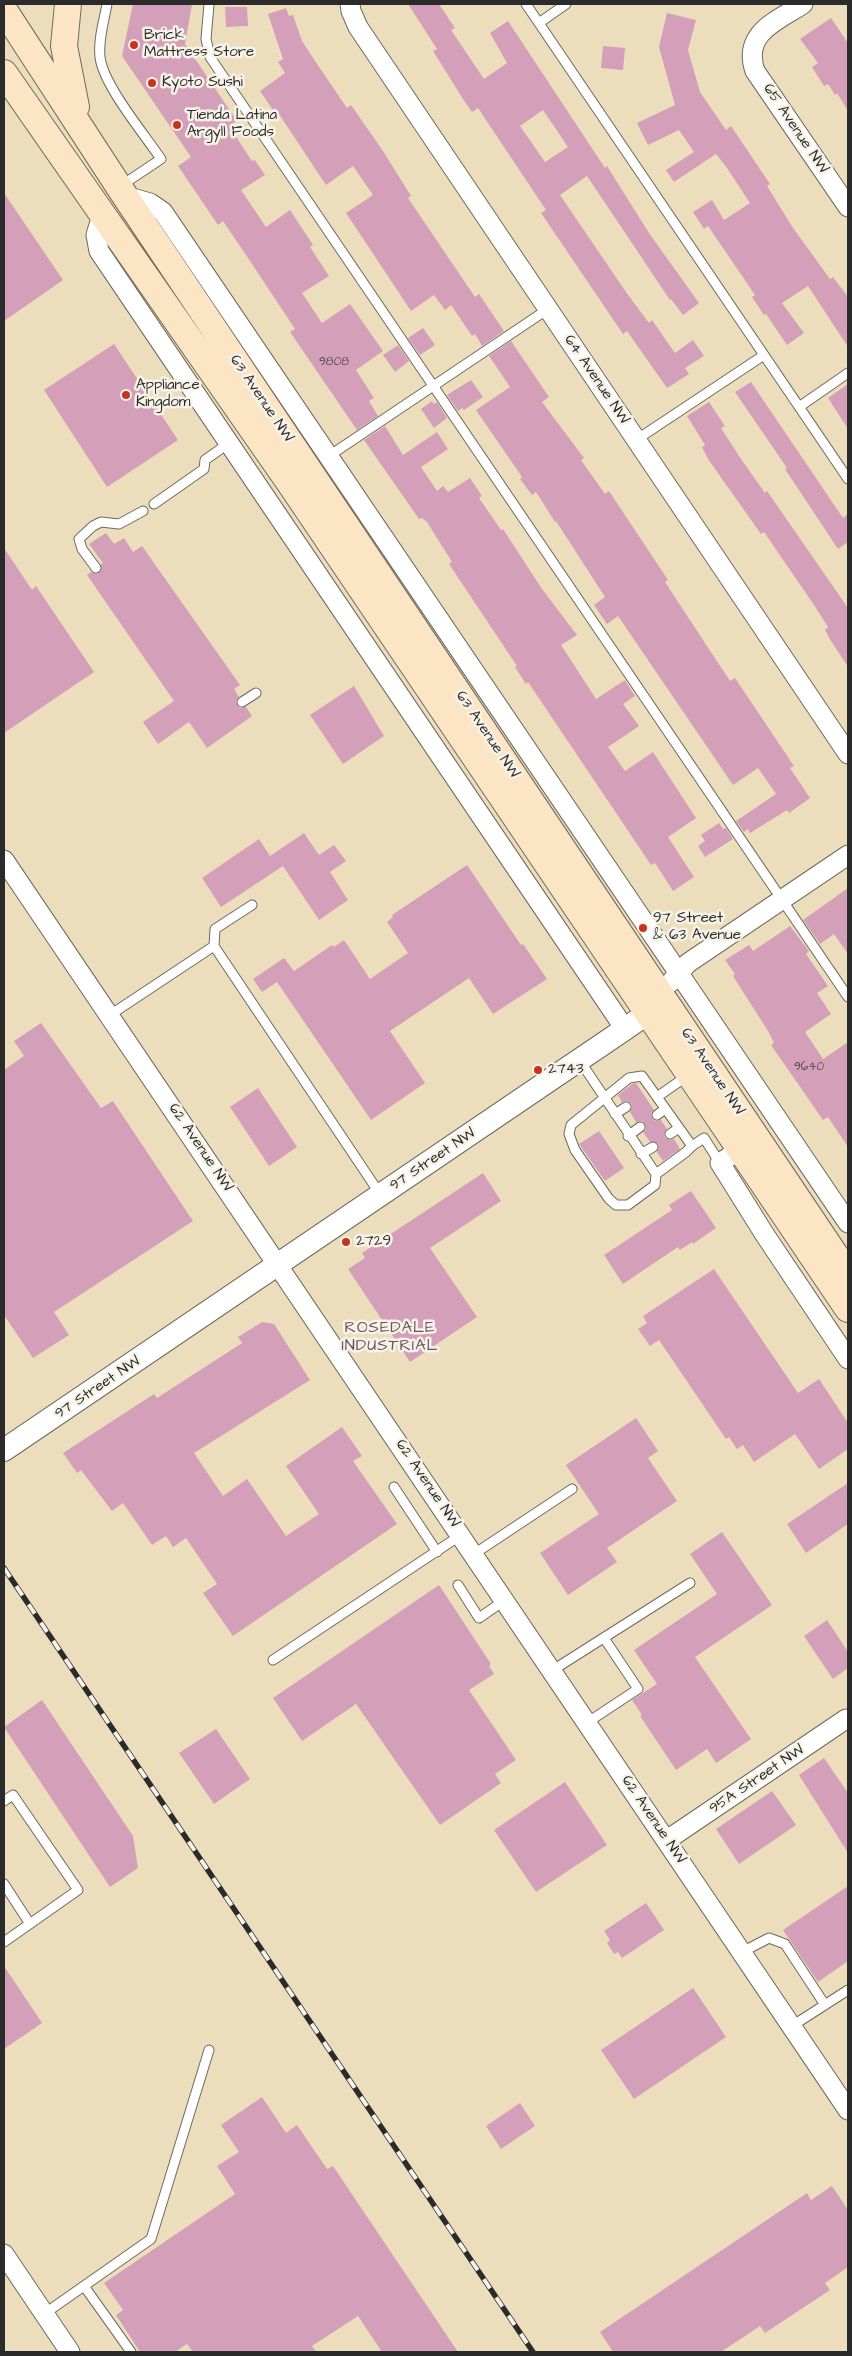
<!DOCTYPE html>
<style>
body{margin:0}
#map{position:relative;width:852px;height:2356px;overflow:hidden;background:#ecdebc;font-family:"Architects Daughter",sans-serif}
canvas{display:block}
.frame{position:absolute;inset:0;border:5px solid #2b2b2b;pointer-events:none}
</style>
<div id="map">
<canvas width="852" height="2356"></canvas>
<div class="frame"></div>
</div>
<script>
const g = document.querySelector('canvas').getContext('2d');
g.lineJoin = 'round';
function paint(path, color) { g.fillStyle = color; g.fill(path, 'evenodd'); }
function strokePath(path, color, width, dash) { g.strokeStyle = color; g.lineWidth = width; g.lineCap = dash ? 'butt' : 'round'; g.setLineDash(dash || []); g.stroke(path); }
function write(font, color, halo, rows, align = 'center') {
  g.font = font + ' "Architects Daughter",sans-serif'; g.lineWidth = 5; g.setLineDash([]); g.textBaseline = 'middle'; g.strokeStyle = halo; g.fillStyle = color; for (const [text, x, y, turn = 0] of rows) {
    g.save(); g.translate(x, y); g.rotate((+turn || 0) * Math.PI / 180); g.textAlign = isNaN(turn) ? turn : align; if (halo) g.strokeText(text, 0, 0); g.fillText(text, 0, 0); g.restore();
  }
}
paint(new Path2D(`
 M133,4H192L185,44L237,121L229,126L252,161L255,160L265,175L241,190L266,227L290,210L313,245L310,247L329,276L302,293L322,323L350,304L383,351L356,370L374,398L369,401L378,416L357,430L290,332L295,329L246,255L223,221L218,225L178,166L191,157L122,56Z
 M408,4H439L455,28L451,30L484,79L507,63L490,33L508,21L605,168L607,166L649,233L699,303L683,315L671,299L670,300L587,176L560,195L626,292L649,323L652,320L675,353L693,340L704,356L685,368L689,374L667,388L627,331L623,334L541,213L546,210L478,108L472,112L463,99L433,51L437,49ZM543,110L568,147L545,162L520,126Z
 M225,7H247L248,26L226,27Z
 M286,8L289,16L293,15L302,41L315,61L347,108L351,105L383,151L411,196L408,198L475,297L479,294L504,331L482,346L475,334L472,336L451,305L445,310L434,295L411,311L346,213L373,195L353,166L326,185L275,108L273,110L260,91L285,73L278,62L283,59L268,14Z
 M667,13L696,20L688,50L700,92L726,130L731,126L770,184L767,186L793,228L830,279L833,277L848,297V347L808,286L782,303L804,333L787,345L766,314L764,315L752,297L755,295L708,226L704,229L693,212L712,200L724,220L750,203L727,168L716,154L674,182L666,170L694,152L679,130L648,145L637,123L675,105L659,47Z
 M831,18L848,43V111L837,93L835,95L828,84L824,86L812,67L818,63L800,39Z
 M603,46L625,48L623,70L601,68Z
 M4,193L63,280L4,321Z
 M423,328L435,345L420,355L408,338Z
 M511,341L549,397L542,402L584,458L581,460L605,494L609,491L668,580L665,582L705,643L730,681L735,678L794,766L790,768L810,798L789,813L787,810L750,833L748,829L744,832L736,821L776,794L758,768L733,785L618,616L607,624L594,605L605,597L556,521L555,522L536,492L532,495L520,479L522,477L476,410L510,387L489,356Z
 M114,344L178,440L107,487L44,390Z
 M398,345L409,361L395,372L383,355Z
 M471,380L483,397L464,410L462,408L458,411L447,395Z
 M751,382L843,518L848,514V542L838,549L785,469L787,468L735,392Z
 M848,384V429L828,398Z
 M432,401L434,404L437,402L447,418L434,428L421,409Z
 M709,402L725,426L721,428L741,459L765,493L767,491L848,608V667L831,641L825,630L828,627L816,608L764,532L761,534L708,459L702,447L705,445L687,416Z
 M385,426L403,455L437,432L448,449L421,467L437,491L443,486L448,492L470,478L482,496L479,498L501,530L503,529L542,589L577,635L561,645L596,699L625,680L635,696L623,704L639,726L608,747L625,771L653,752L696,818L668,837L694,877L673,891L655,863L651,865L528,682L526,684L515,667L517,666L449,564L452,562L427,522L422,518L419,519L364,440Z
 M106,533L114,544L124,538L133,552L142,546L240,685L234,689L239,697L236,700L237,705L240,708L246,707L252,716L207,748L189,722L158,744L143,722L174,701L87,575L91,572L97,574L101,571V564L103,563L89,544Z
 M4,548L32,590L36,586L94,672L4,733Z
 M354,686L384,736L343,764L310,715Z
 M719,823L723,829L726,828L733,839L705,857L698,846L705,841L701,835Z
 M304,833L319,855L334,845L346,861L330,872L348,900L319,920L283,866L221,907L202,878L259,839L270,856Z
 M467,865L521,945L523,944L547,979L493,1014L469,978L390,1031L425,1083L371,1120L277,982L262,992L253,979L284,958L294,971L332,945L334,947L344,940L370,979L408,953L387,922L393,917L392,915Z
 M848,888V954L834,934L820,944L803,920Z
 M790,926L809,951L806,954L828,986L817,993L831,1014L805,1032L823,1059L848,1042V1147L828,1117L823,1120L771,1045L774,1043L768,1031L733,976L735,974L725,960L749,945L753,951Z
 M41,1023L101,1108L113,1101L193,1221L54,1312L69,1335L33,1358L4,1315V1070L24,1056L14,1041Z
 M636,1083L654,1110L651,1113L652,1118L655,1121L661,1120L667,1129L664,1134L665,1138L670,1140L674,1139L680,1149L663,1161L657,1152L659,1147L658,1143L650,1142L643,1132L646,1129L645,1124L642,1121L636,1122L630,1112L632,1107L631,1103L626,1101L622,1102L618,1095L632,1084Z
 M258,1088L297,1147L269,1166L230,1107Z
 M599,1131L624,1168L605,1181L579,1144Z
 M483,1173L501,1201L430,1248L477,1317L410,1362L348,1269L365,1258L362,1253Z
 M691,1191L716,1228L693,1244L692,1242L680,1250L678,1247L623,1284L604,1255L672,1210L669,1205Z
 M714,1269L798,1393L819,1379L848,1423V1449L819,1469L795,1434L754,1462L743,1445L737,1449L729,1437L726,1439L659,1340L650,1346L638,1329L647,1323L643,1316Z
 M262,1322L274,1324L310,1380L194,1453L223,1496L247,1479L286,1536L319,1514L286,1466L342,1427L362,1456L353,1461L397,1524L233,1636L203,1593L217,1584L186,1538L173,1547L166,1536L152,1545L123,1503L112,1511L81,1470L77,1473L63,1453L154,1394L157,1398L242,1343L238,1337Z
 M636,1418L658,1451L648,1458L677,1501L607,1548L617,1562L568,1595L540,1553L599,1514L566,1465Z
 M848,1483V1524L806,1553L787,1524Z
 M722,1532L772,1605L695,1657L751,1739L716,1763L707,1749L676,1770L640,1716L642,1715L632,1700L657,1684L634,1650L717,1594L690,1554Z
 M439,1585L491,1664L489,1666L494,1674L469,1690L516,1760L495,1774L501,1783L440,1825L356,1704L302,1741L273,1698Z
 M827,1620L848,1652V1668L833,1679L804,1636Z
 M42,1700L133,1836L138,1868L110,1887L4,1727Z
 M216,1729L250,1779L214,1804L179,1753Z
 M824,1758L848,1793V1853L799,1775Z
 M565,1782L607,1845L536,1892L494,1830Z
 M772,1791L796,1825L739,1864L716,1829Z
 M848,1886V1961L818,1982L783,1930Z
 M646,1903L664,1930L622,1958L618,1952L614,1954L607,1943L610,1940L604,1931Z
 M4,1966L42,2023L4,2049Z
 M693,1988L726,2037L634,2099L601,2050Z
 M262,2097L286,2133L297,2125L327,2169L333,2166L458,2352H382L358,2316L312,2346L316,2352H193L187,2344L175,2352H140L116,2315L123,2310L104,2283L235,2194L217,2166L239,2152L221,2125Z
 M520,2103L535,2126L501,2149L486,2126Z
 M832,2186L848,2210V2267L825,2283L830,2290L765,2333L760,2326L721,2352H613L600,2332L807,2193L811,2200Z`), '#d4a0b9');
const service = new Path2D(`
 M107,4C104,21 98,40 100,57C103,85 145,135 161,159L122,185
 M209,4L206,39L210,57L848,997
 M526,4L848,479
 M539,23L566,4
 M799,407L848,373
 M636,440L764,355
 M329,456L548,309
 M154,504L204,469L205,460L229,443
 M96,568L82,549L79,539L93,526L101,522L119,524L143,511
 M242,702L256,693
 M214,946L215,929L252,905
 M110,1015L214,946L380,1194
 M580,1061L656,1174L686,1152L692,1146L657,1097L687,1076
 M615,1114L626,1107
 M657,1115L665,1109
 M670,1134L679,1128
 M628,1136L640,1127
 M692,1146L704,1138L720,1163
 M641,1154L653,1147
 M656,1174L655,1185L628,1205H616L609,1199L575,1150L569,1134L571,1125L629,1078L642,1076L657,1097
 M394,1487L437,1552
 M474,1554L572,1489
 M458,1585L479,1618L505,1600
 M273,1660L461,1535
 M553,1670L690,1583
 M588,1722L638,1689L604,1638
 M4,1801L13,1795L78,1890L4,1942
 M4,1884L30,1924
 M742,1952L769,1938L785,1944L825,2005
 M792,2026L848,1990
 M84,2286L131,2352
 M44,2314L151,2239L209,2050`);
const minor = new Path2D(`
 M350,4L351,11L358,27L848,754
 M803,4C777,21 742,33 755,71L848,207
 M125,196L150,203L163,212L848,1223
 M102,215L96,235L99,251L625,1029
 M4,860L848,2110
 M671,982L688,963L848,855
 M739,1150L720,1163L765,1235L848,1359
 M667,1840L846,1719
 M4,2254L70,2352`);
const tertiary = new Path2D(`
 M4,1450L625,1029L648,1013L657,1000`);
const secondary = new Path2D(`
 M68,4L64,46L76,107
 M4,10L125,196L848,1274
 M4,73L289,482L848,1309`);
strokePath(service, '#6f6a5e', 11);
strokePath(minor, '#6f6a5e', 21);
strokePath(tertiary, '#6f6a5e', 24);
strokePath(secondary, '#6f6a5e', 28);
strokePath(service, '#fff', 9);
strokePath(minor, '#fff', 19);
strokePath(tertiary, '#fff', 22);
strokePath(secondary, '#fce5c4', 26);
const rail = new Path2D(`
 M4,1568L533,2352`);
strokePath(rail, '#2b2b2b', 5.5);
strokePath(rail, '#f7f3e8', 4, [11]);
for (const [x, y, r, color] of [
 [134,45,5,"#c8321e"],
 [152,83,5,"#c8321e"],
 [177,125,5,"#c8321e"],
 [126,395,5,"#c8321e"],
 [643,928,5,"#c8321e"],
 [538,1070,5,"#c8321e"],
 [346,1242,5,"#c8321e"]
]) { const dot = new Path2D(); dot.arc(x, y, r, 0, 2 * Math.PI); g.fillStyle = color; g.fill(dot); strokePath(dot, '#f7f3e8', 2); }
write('12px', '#55484e', null, [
 ["9808",334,362],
 ["9640",809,1067]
]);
write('15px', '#2b2b2b', '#f7f3e8', [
 ["Brick",144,36],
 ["Mattress Store",144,53],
 ["Kyoto Sushi",162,83],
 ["Tienda Latina",187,116],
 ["Argyll Foods",187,133],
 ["Appliance",136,386],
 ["Kingdom",136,403],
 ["97 Street",653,919],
 ["& 63 Avenue",653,936],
 ["2743",548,1070],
 ["2729",356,1242]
], 'left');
write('15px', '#2b2b2b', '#f7f3e8', [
 ["65 Avenue NW",795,129,56],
 ["64 Avenue NW",596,380,56],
 ["63 Avenue NW",261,399,56],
 ["63 Avenue NW",487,735,56],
 ["63 Avenue NW",712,1072,56],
 ["62 Avenue NW",200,1148,56],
 ["97 Street NW",433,1160,-34],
 ["97 Street NW",98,1388,-34],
 ["62 Avenue NW",427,1484,56],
 ["95A Street NW",757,1780,-34],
 ["62 Avenue NW",653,1820,56]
]);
g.letterSpacing = '1px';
write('16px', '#66545d', '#f7f3e8', [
 ["ROSEDALE",390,1329],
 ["INDUSTRIAL",390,1347]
]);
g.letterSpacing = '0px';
</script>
